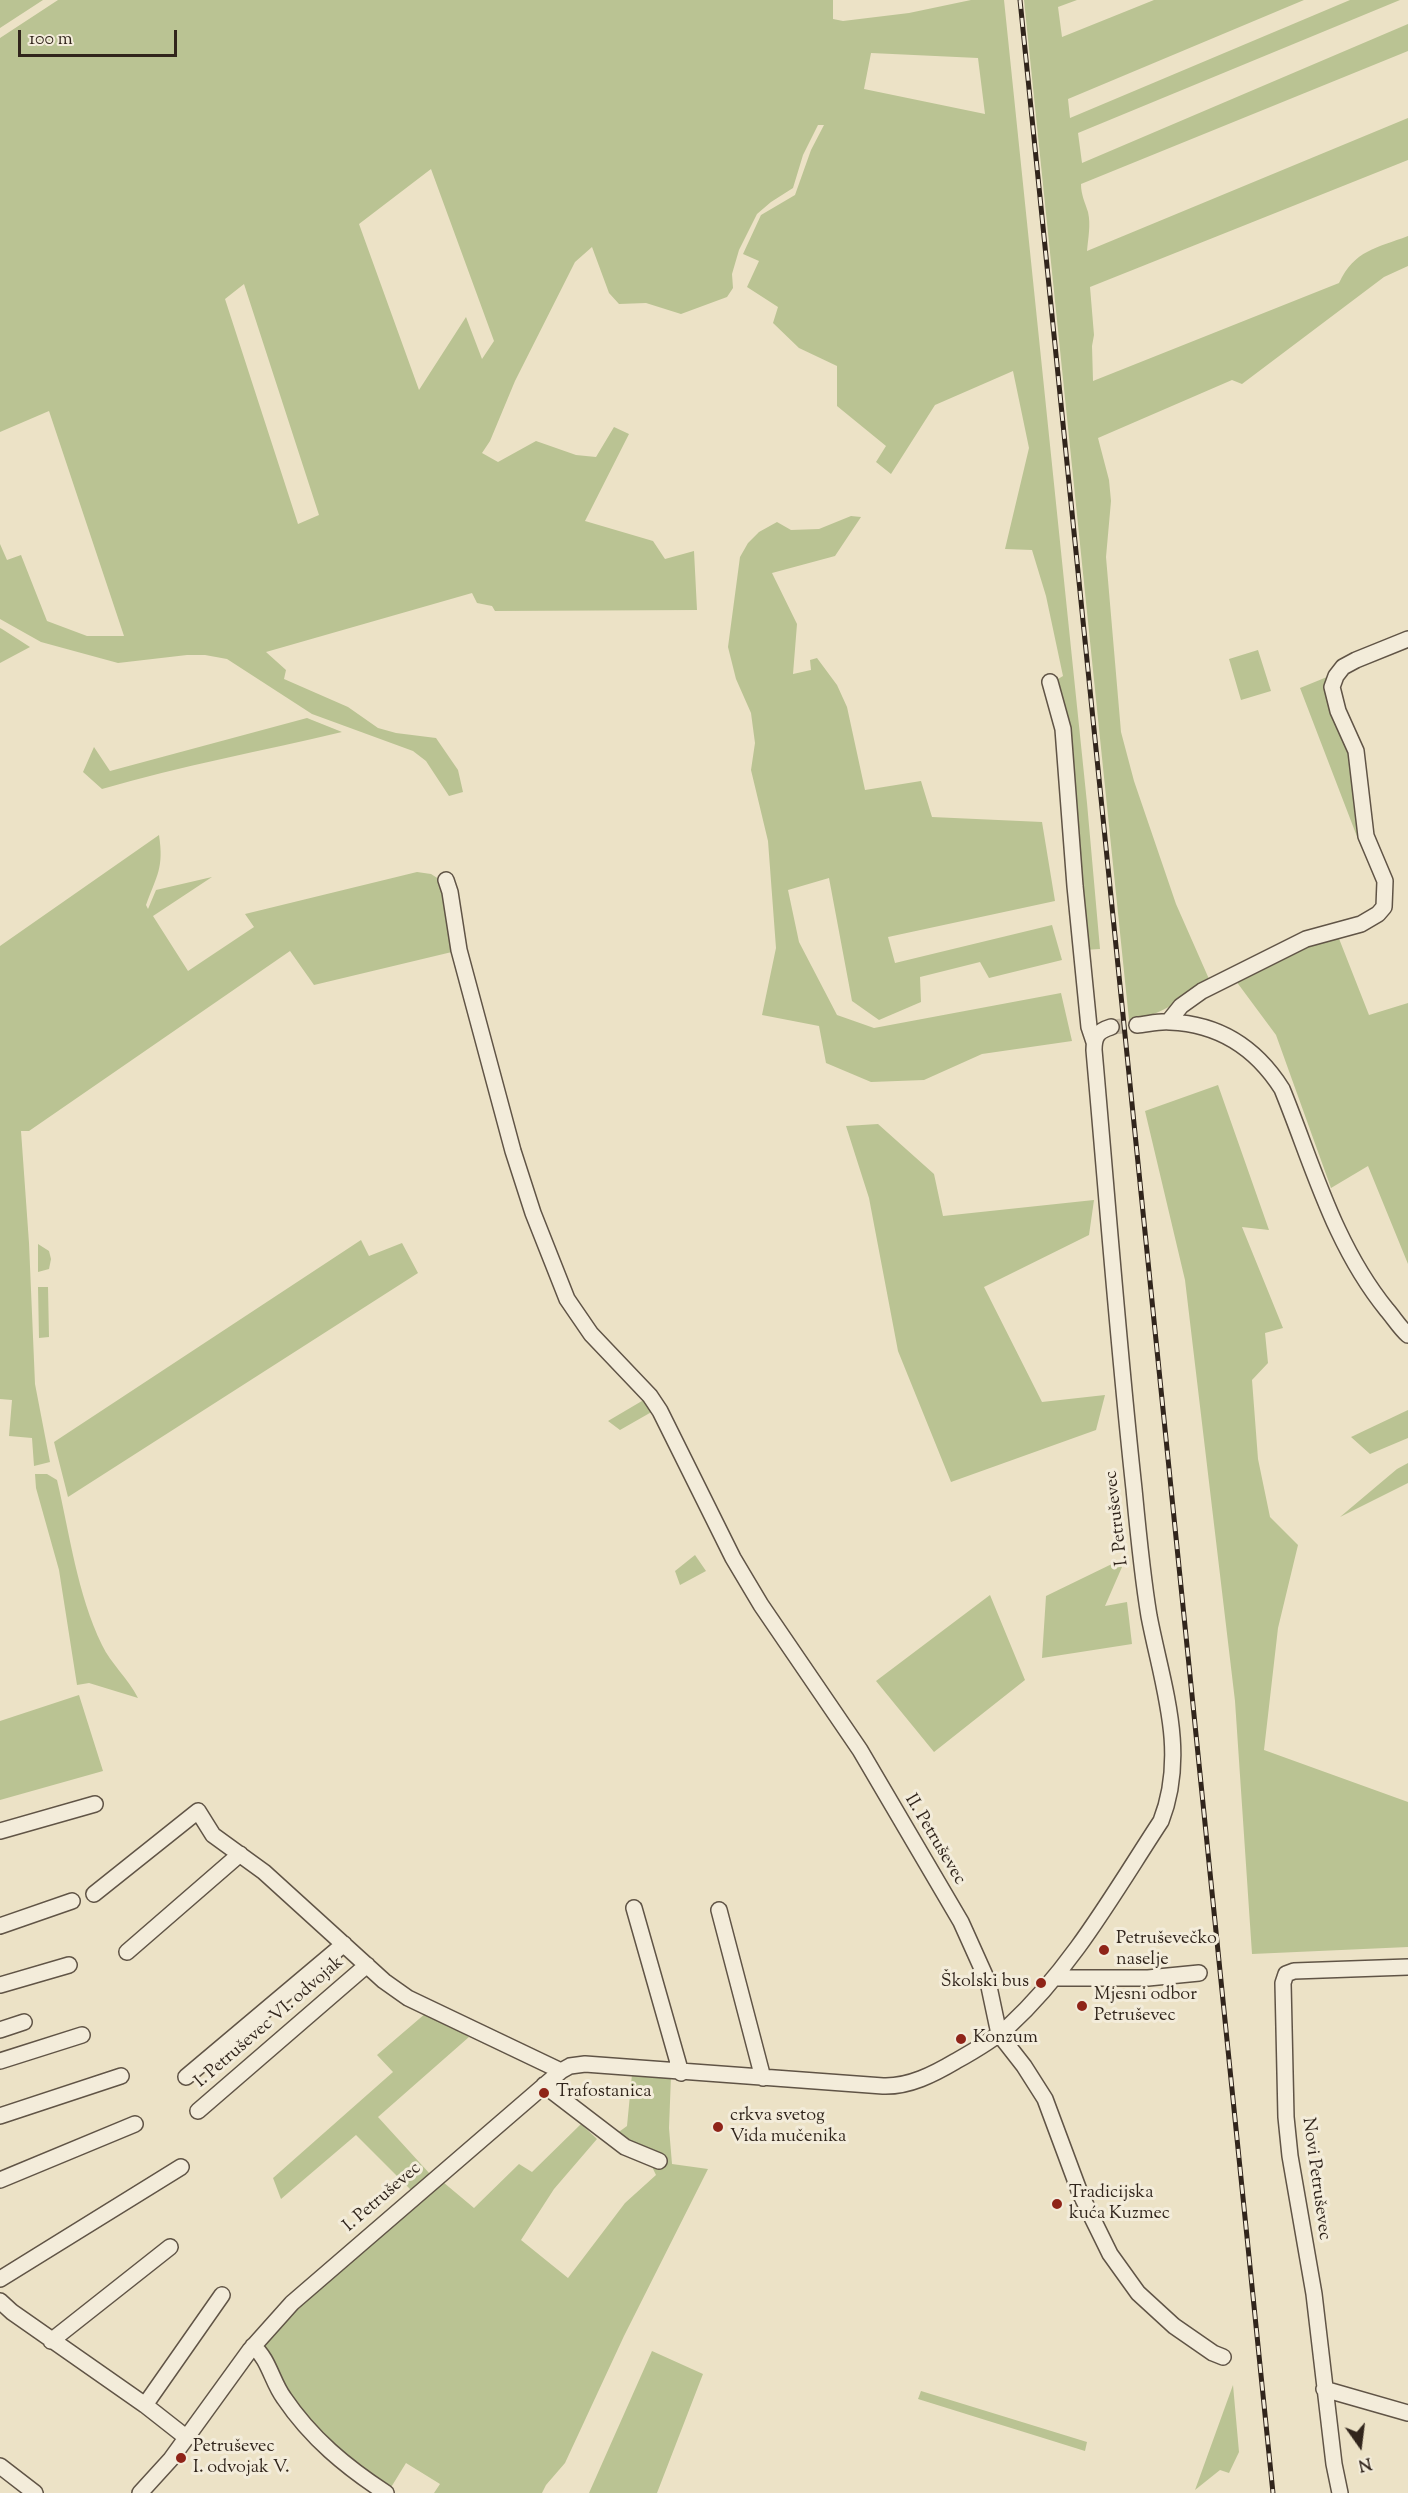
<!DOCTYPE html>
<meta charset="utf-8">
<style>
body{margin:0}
#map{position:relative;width:1408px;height:2493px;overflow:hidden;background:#ece2c6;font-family:"Sorts Mill Goudy",serif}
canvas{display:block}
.north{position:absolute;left:1330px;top:2415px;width:60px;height:60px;-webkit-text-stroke:4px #f3ecda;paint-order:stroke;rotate:166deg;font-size:16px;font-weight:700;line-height:24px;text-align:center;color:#31251c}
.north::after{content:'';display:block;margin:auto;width:21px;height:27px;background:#31251c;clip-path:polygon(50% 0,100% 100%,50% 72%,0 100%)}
.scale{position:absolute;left:18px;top:30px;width:159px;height:27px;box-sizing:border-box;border:3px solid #31251c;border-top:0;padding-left:8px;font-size:18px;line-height:21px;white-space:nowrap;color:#31251c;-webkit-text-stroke:4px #f3ecda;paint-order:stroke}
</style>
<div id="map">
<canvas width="1408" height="2493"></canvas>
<div class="north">N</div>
<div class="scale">100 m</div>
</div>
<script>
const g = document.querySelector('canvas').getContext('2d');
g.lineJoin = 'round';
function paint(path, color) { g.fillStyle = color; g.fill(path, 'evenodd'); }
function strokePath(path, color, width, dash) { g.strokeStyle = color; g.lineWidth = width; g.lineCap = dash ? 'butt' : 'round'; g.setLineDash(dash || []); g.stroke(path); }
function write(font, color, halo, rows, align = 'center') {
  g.font = font + ' "Sorts Mill Goudy",serif'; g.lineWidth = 6; g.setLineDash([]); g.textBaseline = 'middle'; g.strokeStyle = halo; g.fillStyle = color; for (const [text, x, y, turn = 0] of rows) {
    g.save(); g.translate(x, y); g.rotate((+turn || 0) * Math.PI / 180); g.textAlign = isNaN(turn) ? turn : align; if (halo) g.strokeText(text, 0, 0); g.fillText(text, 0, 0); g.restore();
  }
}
paint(new Path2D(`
 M0,0H43L0,28Z
 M58,0H833V19L843,21L909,13L971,0H1004L1087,803L1100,949L1084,950L1053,682L1063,676L1046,596L1032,550L1005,549L1029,448L1013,371L935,405L891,474L876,462L886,446L837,406V366L799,348L773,323L778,307L747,287L759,261L743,254L761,215L795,195L811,150L824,125H818L803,155L793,188L771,202L757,214L739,250L732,274L733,288L727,297L681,314L646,303L619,304L609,293L592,247L575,262L515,381L490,441L482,453L498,462L536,441L576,455L596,457L614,427L629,434L585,521L653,541L665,559L694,551L697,610L495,611L492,606L477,603L472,593L266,652L286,670L284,679L348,707L378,728L396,733L436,738L458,770L463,792L449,796L426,761L413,751L312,714L227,659L205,655H187L118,663L41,642L0,619V544L7,560L21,555L47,621L87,636H124L49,411L0,432V38ZM871,53L978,58L985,114L864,89ZM431,169L494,341L482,359L466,317L419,390L359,224ZM244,284L319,515L298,524L225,299Z
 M1024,0H1077L1058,7L1062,37L1154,0H1304L1068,99L1070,118L1350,0H1400L1078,133L1082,163L1408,24V51L1081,184C1081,195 1085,202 1088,212C1091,225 1088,238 1087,251L1408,118V160L1090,287L1094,335L1092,346L1093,381L1339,283C1354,250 1377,248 1408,236V266L1384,277L1242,384L1232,380L1098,438L1109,480L1111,501L1106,557L1121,732L1134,781L1176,904L1209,979C1184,997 1161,1017 1129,1020Z
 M851,516L861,517L835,556L772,573L797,624L793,674L811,670L810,660L817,658L837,685L847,707L865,790L921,781L932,817L1042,822L1055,901L888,937L895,963L1052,925L1062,960L989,978L980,962L920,977L921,1002L879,1020L852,1001L829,878L788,890L799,942L837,1015L874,1028L1061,993L1072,1041L982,1054L924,1080L871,1082L826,1063L819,1026L762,1015L776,948L768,841L751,770L755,743L751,713L736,679L728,647L740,557L748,543L759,532L777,522L791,530L819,529Z
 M0,628L2,629L30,647L0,663Z
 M1258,650L1271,691L1241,700L1229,659Z
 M1327,677L1334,707L1352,750L1361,847L1300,688Z
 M307,718L342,732C262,751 181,766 102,789L83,772L94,747L110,771Z
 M159,835C164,868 157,875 146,905L148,909L156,890L212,877L153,916L188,971L254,927L245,914L417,872L431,874L442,881L456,951L314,985L290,951L29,1131H21L29,1243L35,1384L50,1462L34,1466L32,1438L9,1436L12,1400L0,1399V946Z
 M1336,931L1369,1015L1408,1003V1264L1368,1166L1331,1188L1276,1035L1233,977Z
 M1218,1085L1269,1230L1242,1227L1283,1328L1265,1333L1268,1363L1252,1380L1258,1459L1270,1517L1298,1545L1278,1628L1264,1750L1408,1802V1947L1252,1954L1235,1701L1185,1280L1145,1111Z
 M878,1124L934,1174L943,1216L1094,1200L1089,1235L984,1287L1042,1402L1105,1395L1096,1430L951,1482L898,1351L869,1198L846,1126Z
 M361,1240L369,1256L402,1243L418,1273L68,1497L54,1442Z
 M38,1244L49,1251L51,1259L49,1269L38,1272Z
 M38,1287H48L49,1337L39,1338Z
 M647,1398L655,1410L620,1430L608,1421Z
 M1408,1410V1438L1370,1454L1351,1437Z
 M1408,1463V1483L1340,1517L1397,1469Z
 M35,1474H47L57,1480C70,1535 77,1593 102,1645C111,1664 128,1678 138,1698L89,1683L77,1685L59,1570L36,1488Z
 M695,1555L706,1571L680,1585L675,1571Z
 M1118,1561L1122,1567L1105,1606L1127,1602L1132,1644L1042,1658L1046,1596Z
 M990,1595L1025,1680L934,1752L876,1681Z
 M79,1695L103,1771L0,1800V1721Z
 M426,2013L469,2037L378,2117L430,2174L411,2190L356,2135L281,2199L273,2178L393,2072L377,2055Z
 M632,2074L671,2076L669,2128L672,2164L708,2169L624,2336L565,2463L546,2485L542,2493H434L440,2484L406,2463L390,2489L348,2473L257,2354L275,2330L297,2309L443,2182L474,2208L519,2164L532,2172L581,2124L597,2139L554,2189L521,2240L568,2278L625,2203L656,2175C647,2154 637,2143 616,2134L627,2126Z
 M652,2351L703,2374L657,2493H589Z
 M1233,2385L1239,2452L1229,2473L1220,2470L1195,2490Z
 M921,2391L1087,2442L1085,2451L918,2399Z`), '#bac393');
strokePath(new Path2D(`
 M1111,1027L1137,1025`), '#c7bca4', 15, [15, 8]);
const minor = new Path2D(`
 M1050,682L1063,729L1075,886L1089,1027L1094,1042
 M446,880L450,892L459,950L513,1151L533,1213L567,1299L591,1334L650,1396L660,1411L733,1558L761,1605L860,1750L961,1922L988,1982L999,2034L1024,2066L1045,2099L1080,2193L1110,2254L1138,2293L1174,2326L1213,2353L1223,2357
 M1169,1021L1181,1006L1202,991L1306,939L1361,924L1378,914L1384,907L1385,881L1366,836L1356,751L1338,711L1332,687L1336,676L1343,667L1356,660L1408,639
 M1137,1025C1148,1024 1159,1021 1170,1022C1219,1024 1256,1048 1282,1089C1313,1165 1334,1245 1387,1310C1394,1318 1400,1328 1408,1335
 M0,1831L95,1804
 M94,1894L198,1811L213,1835L264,1872L384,1981L408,1998L561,2071
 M634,1908L681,2073
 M719,1910L763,2078
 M0,1926L72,1901
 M127,1952L240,1854
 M1055,1978H1148L1199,1973
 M0,1985L69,1965
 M0,2030L24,2022
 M0,2061L82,2035
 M186,2077L344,1944
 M544,2085L625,2147L659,2161
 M198,2111L367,1965
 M0,2116L121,2076
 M0,2180L135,2124
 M0,2279L181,2167
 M0,2301L12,2312L145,2405L187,2438
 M51,2341L170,2247
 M253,2346C269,2359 272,2382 284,2398C311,2438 346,2467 386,2493
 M1324,2389L1408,2413
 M145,2405L222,2295
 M0,2466L35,2493
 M140,2493L171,2459L250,2350L292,2303L561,2071L570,2066L585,2064L883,2086C909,2087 934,2074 956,2061C974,2051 993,2040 1009,2026C1072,1968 1115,1891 1161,1821C1188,1752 1162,1684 1149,1616C1142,1574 1138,1531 1134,1489C1118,1343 1107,1196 1094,1050C1094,1036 1098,1031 1111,1027
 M1340,2493L1334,2464L1314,2294L1290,2156L1286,2117L1283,1983L1286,1974L1294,1971L1408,1967`);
strokePath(minor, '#605446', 18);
strokePath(minor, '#f3ecda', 15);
const rail = new Path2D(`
 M1020,0L1273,2493`);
strokePath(rail, '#31251c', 5);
strokePath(rail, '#f3ecda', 3, [9]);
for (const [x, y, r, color] of [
 [1104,1950,6,"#8f2418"],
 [1041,1983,6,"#8f2418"],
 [1082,2006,6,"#8f2418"],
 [961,2039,6,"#8f2418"],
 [544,2093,6,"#8f2418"],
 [718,2127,6,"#8f2418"],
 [1057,2204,6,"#8f2418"],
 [181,2458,6,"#8f2418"]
]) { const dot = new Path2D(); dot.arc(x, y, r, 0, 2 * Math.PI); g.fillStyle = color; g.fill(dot); strokePath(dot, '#f3ecda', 2); }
write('18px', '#31251c', '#f3ecda', [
 ["I. Petruševec",1118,1518,-97],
 ["II. Petruševec",934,1840,59],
 ["I. Petruševec VI. odvojak",270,2023,-41],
 ["Novi Petruševec",1315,2179,82],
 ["I. Petruševec",383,2198,-41]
]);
write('18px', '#31251c', '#f3ecda', [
 ["Petruševečko",1116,1940],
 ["naselje",1116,1961],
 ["Školski bus",1029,1983,"right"],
 ["Mjesni odbor",1094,1996],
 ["Petruševec",1094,2017],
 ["Konzum",973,2039],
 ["Trafostanica",556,2093],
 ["crkva svetog",730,2117],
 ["Vida mučenika",730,2138],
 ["Tradicijska",1069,2194],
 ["kuća Kuzmec",1069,2215],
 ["Petruševec",193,2448],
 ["I. odvojak V.",193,2469]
], 'left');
</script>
